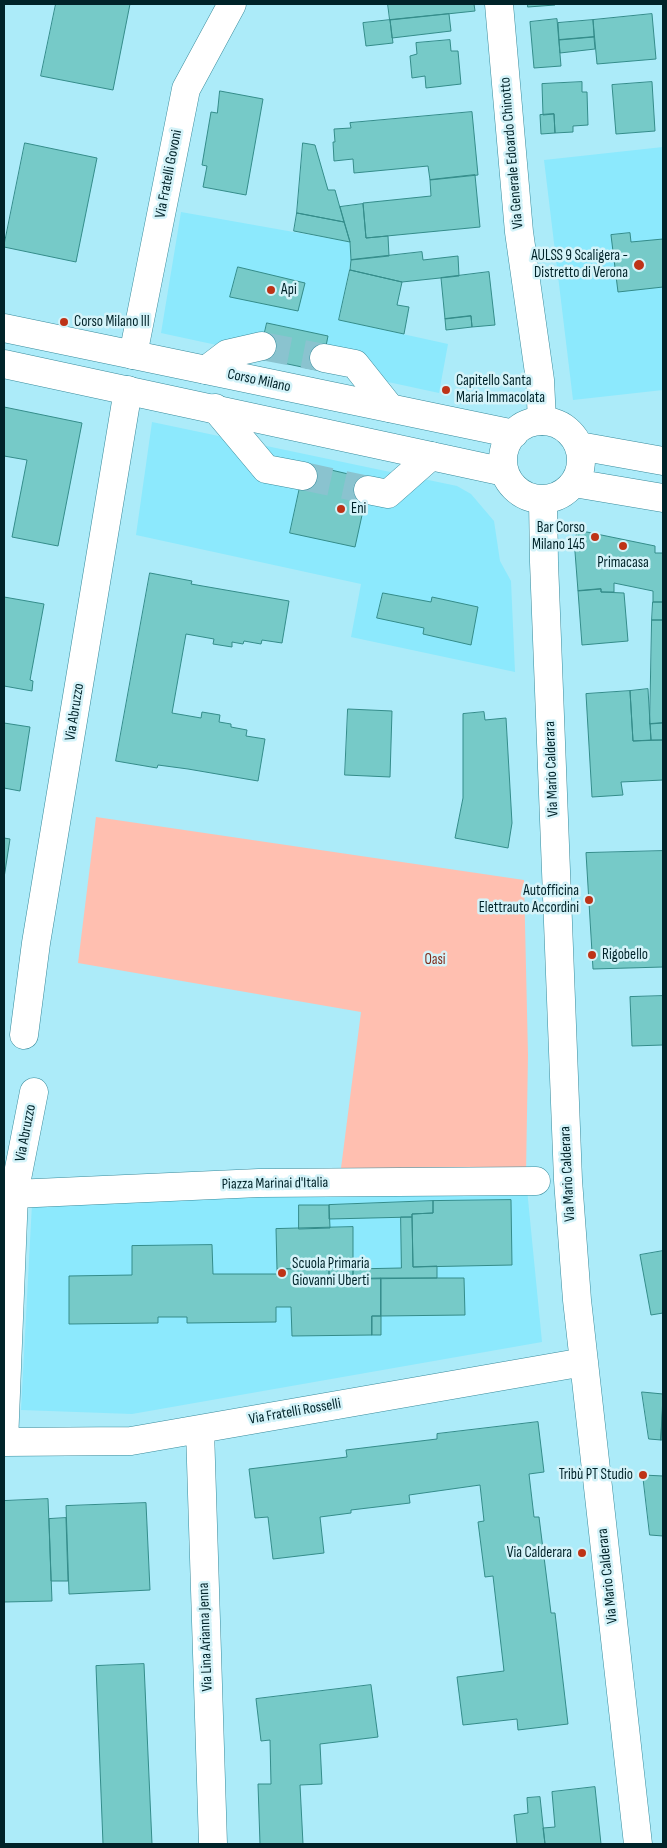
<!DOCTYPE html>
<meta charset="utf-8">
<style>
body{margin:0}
#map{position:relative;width:667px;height:1848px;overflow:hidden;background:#acebf9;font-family:"Sofia Sans Condensed",sans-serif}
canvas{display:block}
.frame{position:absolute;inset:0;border:5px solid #002329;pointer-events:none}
</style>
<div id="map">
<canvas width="667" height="1848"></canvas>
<div class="frame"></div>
</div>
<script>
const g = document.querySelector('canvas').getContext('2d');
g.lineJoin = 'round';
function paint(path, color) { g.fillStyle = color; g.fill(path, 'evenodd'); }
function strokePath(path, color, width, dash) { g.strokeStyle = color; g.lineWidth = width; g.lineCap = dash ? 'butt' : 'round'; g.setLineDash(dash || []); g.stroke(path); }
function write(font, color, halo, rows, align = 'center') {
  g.font = font + ' "Sofia Sans Condensed",sans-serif'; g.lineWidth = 5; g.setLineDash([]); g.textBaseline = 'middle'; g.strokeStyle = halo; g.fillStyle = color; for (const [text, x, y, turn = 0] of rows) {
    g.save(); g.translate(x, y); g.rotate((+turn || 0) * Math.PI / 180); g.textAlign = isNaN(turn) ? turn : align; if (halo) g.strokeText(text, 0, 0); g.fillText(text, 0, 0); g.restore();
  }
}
paint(new Path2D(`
 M663,147V390L573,400L544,160Z
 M181,212L350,242L351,260L339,320L448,344L439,393L161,333Z
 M152,422L457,486L471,494L494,521L500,561L511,581L515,672L351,637L361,584L136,535Z
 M527,1189L542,1342L132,1414L21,1410L32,1204L262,1191Z`), '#8ce9fd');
paint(new Path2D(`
 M96,817L524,880L528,1055L526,1173L340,1176L361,1012L78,963Z`), '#ffbfb0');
const building = new Path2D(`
 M56,4H130L113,90L41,76Z
 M388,4H474L475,11L390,20Z
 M528,4H555V5L528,7Z
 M449,14L451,31L392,38L390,20Z
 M652,14L656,59L597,64L593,20Z
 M557,19L561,66L534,68L530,22Z
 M390,20L393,43L366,46L363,23Z
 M593,20L594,37L559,40L558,23Z
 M594,37L595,49L560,53L559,40Z
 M450,40L451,51H458L461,84L426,88L425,76L412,78L410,56L417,54L416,43Z
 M582,82V92H587L588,125L573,126V132L555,133L554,114L543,115L542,84Z
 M652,82L655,131L616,134L612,85Z
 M220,91L263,99L246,195L203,187L207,166L202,165L211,112L217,113Z
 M472,112L478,175L430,180L428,166L354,173L353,159L334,161L333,142H335L334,129L351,128L350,123Z
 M554,114L555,133L541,134L540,115Z
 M25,143L97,158L76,262L4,247Z
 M303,143L315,145L328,190H335L344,222L297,213Z
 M475,175L480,227L366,238L363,203L431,196L430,180Z
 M363,204L366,238L388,236L389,256L351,260L350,242L340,207Z
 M297,213L344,222L350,242L294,231Z
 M630,233L631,242L663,239V287L618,292L611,235Z
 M422,252L423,260L458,256L459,276L402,282L350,270L351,260Z
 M238,267L305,283L298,311L230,297Z
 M350,270L402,282L397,305L409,307L404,334L339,320Z
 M489,272L495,325L472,327L471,316L445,319L441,278Z
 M471,316L472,327L446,330L445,319Z
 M267,323L328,336L321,371L259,358Z
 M4,407L82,423L58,546L12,537L27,460L4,456Z
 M305,464L370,479L355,547L290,533Z
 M577,530L655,546V553H663V602H653V591L614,583V592H601V589L578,591L575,552Z
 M150,573L192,581L191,584L289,601L282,643L262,640L261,644L244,641L243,644L232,642V647L213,644L214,639L186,634L172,713L201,718L202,712L220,715L219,722L231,724V727L247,730L246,736L265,739L258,781L188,769L158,765L157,768L116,761Z
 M601,589V592L624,593L628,641L582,645L578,591Z
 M383,593L431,602L432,597L478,607L471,645L423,634L424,628L377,618Z
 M4,597L44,604L30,680L33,681L32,691L4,686Z
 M653,602H663V620H652Z
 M652,620H663V723L650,724Z
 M648,689L651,740L633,741L630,691Z
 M630,691L633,741L663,740V780L621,782L623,795L592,797L586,694Z
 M348,709L392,711L390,777L345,775Z
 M484,712L485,720L506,718L512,823L508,848L455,838L463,798V714Z
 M4,723L30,727L20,791L4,788Z
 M663,723V740H651L650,724Z
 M4,838L10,839L4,878Z
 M663,851V967L593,969L586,853Z
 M663,996V1045L632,1046L630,997Z
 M511,1200L512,1265L413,1267L412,1214L433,1213V1201Z
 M433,1201V1213L412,1214V1217L329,1219V1205Z
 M299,1205H329L330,1228L299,1229Z
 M401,1217H412L413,1267L437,1266V1278L353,1279V1269L401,1268Z
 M353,1227V1279H329V1268L277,1269L276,1229Z
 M212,1245L213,1274H277V1269L329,1268V1279L381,1278V1316H372V1335L292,1336L291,1307H276V1322L187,1323V1317H158V1323L69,1324V1276L132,1275V1246Z
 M663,1251V1313L651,1315L640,1255Z
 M381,1278H464L465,1315L381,1316Z
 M372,1316H381V1335H372Z
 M642,1392L663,1394L661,1440L649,1439Z
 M663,1403V1440H661Z
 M538,1422L544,1472L529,1474L534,1517H539L551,1613H555L568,1724L518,1730L517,1719L463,1725L457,1677L504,1671L493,1576L485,1577L478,1522L484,1521L480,1485L409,1495L410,1503L351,1510V1513L320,1517L324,1553L273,1559L268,1517L255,1518L249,1469L347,1457L346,1450L437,1439V1434Z
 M643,1475L663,1476V1536L650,1535Z
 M48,1499L52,1601L4,1602V1501Z
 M146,1503L150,1590L69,1594L66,1506Z
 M66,1518L68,1581H51L49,1519Z
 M144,1664L152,1844H103L96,1666Z
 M371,1685L378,1737L320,1744L322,1784L300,1785L303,1844H260L258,1784H271L270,1740L261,1741L256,1699Z
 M595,1787L601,1844H545L543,1828L555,1827L552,1792Z
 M540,1797L545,1844H517L514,1815L528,1813L527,1798Z`);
paint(building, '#76cac8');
strokePath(building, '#348c8a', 1);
strokePath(new Path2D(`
 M262,346L324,358
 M303,476L368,490`), '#8ac3cf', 28, [28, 14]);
const minor = new Path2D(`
 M499,4L519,232L540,380L542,421
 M133,355L186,89L232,4
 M324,358L355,364L390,408
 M206,370L227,354L262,346
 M215,408L266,469L303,476
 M368,490L388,494L431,456
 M543,500L544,562L568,1180L577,1300L638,1844
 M24,1035L36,943L128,390
 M14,1194L259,1183L536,1181
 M200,1430L213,1844
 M4,1442L131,1441L584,1362
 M4,1442L14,1194L34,1092`);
const major = new Path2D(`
 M4,328L514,434
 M4,364L505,472
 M503 460a39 39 0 1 1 78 0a39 39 0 1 1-78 0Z
 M579,446L663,461
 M574,483L663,498`);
strokePath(minor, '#398b9c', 29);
strokePath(major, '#398b9c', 29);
strokePath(minor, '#fff', 28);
strokePath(major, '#fff', 28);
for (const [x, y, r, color] of [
 [639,265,6,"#be3317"],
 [271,290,5,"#be3317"],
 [64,322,5,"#be3317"],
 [446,390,5,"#be3317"],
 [341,509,5,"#be3317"],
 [595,537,5,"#be3317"],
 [623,546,5,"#be3317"],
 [589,900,5,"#be3317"],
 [592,955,5,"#be3317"],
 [282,1273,5,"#be3317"],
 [643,1475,5,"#be3317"],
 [582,1553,5,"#be3317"]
]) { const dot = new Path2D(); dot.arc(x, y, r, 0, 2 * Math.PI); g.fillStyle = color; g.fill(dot); strokePath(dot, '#d4f3f9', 2); }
write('15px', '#002329', '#d4f3f9', [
 ["Via Generale Edoardo Chinotto",512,153,-95],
 ["Via Fratelli Govoni",169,174,-79],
 ["Corso Milano",259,381,12],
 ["Via Abruzzo",75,712,-81],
 ["Via Mario Calderara",552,769,-92],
 ["Via Abruzzo",26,1133,-79],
 ["Via Mario Calderara",568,1174,-93],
 ["Piazza Marinai d'Italia",275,1184,-1],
 ["Via Fratelli Rosselli",295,1412,-10],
 ["Via Mario Calderara",608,1576,-96],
 ["Via Lina Arianna Jenna",206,1637,-92]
]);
write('15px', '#002329', '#d4f3f9', [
 ["AULSS 9 Scaligera -",628,256,"right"],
 ["Distretto di Verona",628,273,"right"],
 ["Api",281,290],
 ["Corso Milano III",74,322],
 ["Capitello Santa",456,381],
 ["Maria Immacolata",456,398],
 ["Eni",351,509],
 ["Bar Corso",585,528,"right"],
 ["Milano 145",585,545,"right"],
 ["Primacasa",623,563,"center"],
 ["Autofficina",579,891,"right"],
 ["Elettrauto Accordini",579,908,"right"],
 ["Rigobello",602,955],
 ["Scuola Primaria",292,1264],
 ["Giovanni Uberti",292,1281],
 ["Tribù PT Studio",633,1475,"right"],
 ["Via Calderara",572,1553,"right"]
], 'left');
write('15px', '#7f2d1d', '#d4f3f9', [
 ["Oasi",435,960]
]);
</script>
